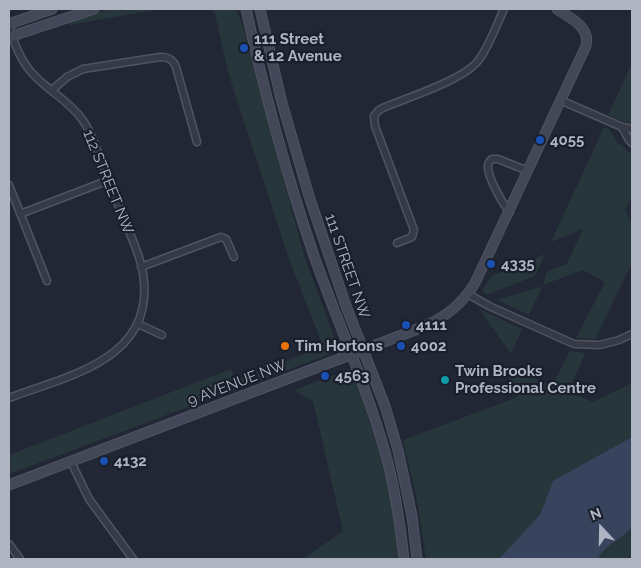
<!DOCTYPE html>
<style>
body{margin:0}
#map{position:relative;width:641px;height:568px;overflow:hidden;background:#222735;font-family:Raleway,sans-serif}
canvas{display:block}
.frame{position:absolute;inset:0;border:10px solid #afb4c3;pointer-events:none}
.north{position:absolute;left:576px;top:503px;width:50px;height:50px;-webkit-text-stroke:4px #1a1f2b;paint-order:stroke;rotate:339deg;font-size:14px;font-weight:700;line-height:20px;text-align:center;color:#afb4c3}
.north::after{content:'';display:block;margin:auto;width:18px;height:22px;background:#afb4c3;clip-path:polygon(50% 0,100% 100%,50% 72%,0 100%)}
</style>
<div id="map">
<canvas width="641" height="568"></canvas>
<div class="frame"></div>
<div class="north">N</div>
</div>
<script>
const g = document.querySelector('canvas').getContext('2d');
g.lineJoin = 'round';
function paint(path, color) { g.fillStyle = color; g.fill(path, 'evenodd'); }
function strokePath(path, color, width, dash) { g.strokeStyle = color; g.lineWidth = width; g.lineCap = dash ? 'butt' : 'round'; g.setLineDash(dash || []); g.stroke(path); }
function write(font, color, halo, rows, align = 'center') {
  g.font = font + ' Raleway,sans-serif'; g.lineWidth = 4.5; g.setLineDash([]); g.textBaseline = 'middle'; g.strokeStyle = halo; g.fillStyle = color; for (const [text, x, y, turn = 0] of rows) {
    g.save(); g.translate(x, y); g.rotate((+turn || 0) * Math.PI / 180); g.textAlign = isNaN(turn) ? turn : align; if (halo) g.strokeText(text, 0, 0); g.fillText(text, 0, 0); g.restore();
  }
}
paint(new Path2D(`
 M111,9H161L69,25L73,18Z
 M210,9H236L245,32L265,111L304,255L335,340L330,354L9,474V455L231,369L236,381L323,346L288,256L228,72L215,13Z
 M632,63V125L608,115Z
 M604,127L610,130L616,141L632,155V197L625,210L632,223V263L595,339L576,338L605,282L583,270L543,285L529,315L497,300L543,286L547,271L567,264L583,229L551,242Z
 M545,254L535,276L486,295L482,290L492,276Z
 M479,309L522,329L511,354Z
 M570,351L585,353L569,392L593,402L632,383V559H426L417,500L403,440L518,397L504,364L546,383L555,380Z
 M352,368L380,455L395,517L399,559H303L343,531L313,401L305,397L295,390Z`), '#27363a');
paint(new Path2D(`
 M632,437V527C621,540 605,544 598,559H499L540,515L553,481Z`), '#38435e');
const street = new Path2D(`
 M9,26C14,42 20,60 32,73C47,90 68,100 82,119C91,131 95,146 101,160C108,179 115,198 123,216C130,235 140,254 143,273C157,359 70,375 9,398
 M52,90L67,77L83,69L160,57C168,57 173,59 176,67L197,142
 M560,100L622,127L632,129
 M622,127L629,140L632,143
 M9,185L47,281
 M510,212C503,205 487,176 488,166C488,162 489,162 492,159H498L528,171
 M20,214L109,180
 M397,243L412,237L414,230L375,126L374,116L379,110L385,107C409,97 463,80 478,61C489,47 497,24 504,9
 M141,267L221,237L226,239L234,257
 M468,294L489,306L574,344L600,345L619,340L632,334
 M138,324L162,335
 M71,462L89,499L133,559
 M9,544L20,559`);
const secondary = new Path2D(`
 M246,9C264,91 286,173 313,253C336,319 366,384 385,452C395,487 400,523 404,559
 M260,9L282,103L309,196L346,306L385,406L398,450L412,516L417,559
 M9,24L52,9
 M9,37L94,9
 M9,485L423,327C444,318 463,303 475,283L586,46C591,27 570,18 557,9`);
strokePath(street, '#4f5461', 9);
strokePath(secondary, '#4f5461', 11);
strokePath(street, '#353a46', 6);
strokePath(secondary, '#434859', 9);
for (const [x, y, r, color] of [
 [244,48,5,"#1a4fb4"],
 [540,140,5,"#1a4fb4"],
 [491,264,5,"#1a4fb4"],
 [406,325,5,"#1a4fb4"],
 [285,346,5,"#e8710a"],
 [401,346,5,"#1a4fb4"],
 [325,376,5,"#1a4fb4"],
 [445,380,5,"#0f9aa8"],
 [104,461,5,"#1a4fb4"]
]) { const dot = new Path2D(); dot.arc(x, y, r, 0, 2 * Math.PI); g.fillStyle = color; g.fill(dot); strokePath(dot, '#1a1f2b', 2); }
write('bold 15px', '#afb4c3', '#1a1f2b', [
 ["111 Street",254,39],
 ["& 12 Avenue",254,56],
 ["4055",550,140],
 ["4335",501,264],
 ["4111",416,325],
 ["Tim Hortons",295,346],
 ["4002",411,346],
 ["Twin Brooks",455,371],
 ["Professional Centre",455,388],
 ["4563",335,376],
 ["4132",114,461]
], 'left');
write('15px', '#afb4c3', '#1a1f2b', [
 ["112 STREET NW",108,182,68],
 ["111 STREET NW",347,266,71],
 ["9 AVENUE NW",237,383,-21]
]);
</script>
